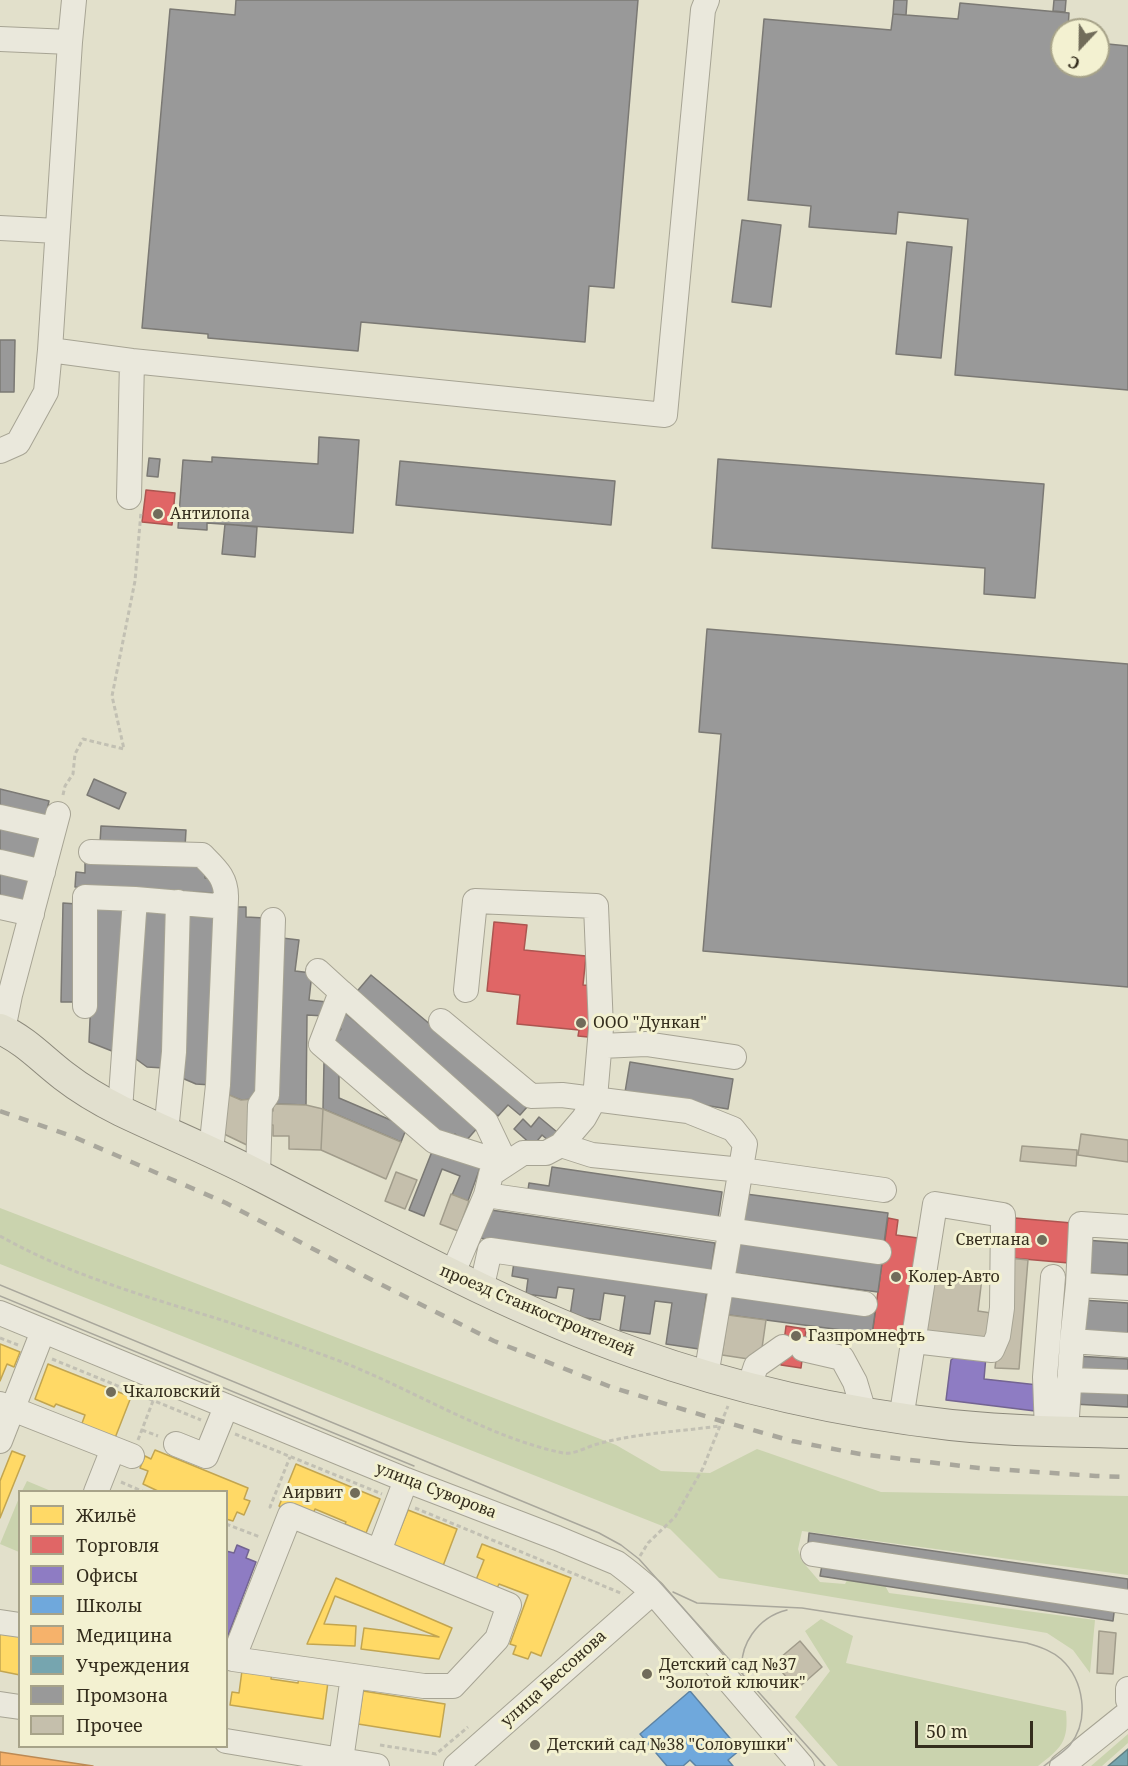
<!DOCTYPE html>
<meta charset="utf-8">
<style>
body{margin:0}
#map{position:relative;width:1128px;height:1766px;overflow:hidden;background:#e2e0cb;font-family:"Noto Serif",serif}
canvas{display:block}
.legend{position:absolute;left:18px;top:1490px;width:210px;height:258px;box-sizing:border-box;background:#f3f1d1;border:2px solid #a7a389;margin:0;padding:8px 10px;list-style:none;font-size:18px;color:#342d1d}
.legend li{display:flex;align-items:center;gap:12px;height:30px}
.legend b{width:30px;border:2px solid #a7a389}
.north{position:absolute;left:1050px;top:18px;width:60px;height:60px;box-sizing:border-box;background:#f3f1d1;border:2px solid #a7a389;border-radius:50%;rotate:202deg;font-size:16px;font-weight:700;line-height:24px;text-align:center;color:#342d1d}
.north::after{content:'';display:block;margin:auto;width:21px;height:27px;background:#716c5a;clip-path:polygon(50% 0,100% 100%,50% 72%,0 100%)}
.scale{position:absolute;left:915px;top:1721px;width:118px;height:27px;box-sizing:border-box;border:3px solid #342d1d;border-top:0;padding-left:8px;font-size:18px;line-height:21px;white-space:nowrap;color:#342d1d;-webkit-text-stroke:4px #f3f1d1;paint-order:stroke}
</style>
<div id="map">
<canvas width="1128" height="1766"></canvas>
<ul class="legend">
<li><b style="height:16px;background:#ffd966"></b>Жильё</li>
<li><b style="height:16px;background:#e06666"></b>Торговля</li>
<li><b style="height:16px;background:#8e7cc3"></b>Офисы</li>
<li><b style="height:16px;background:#6fa8dc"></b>Школы</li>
<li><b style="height:16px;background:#f6b26b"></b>Медицина</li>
<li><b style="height:16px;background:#76a5af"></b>Учреждения</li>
<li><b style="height:16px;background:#999"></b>Промзона</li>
<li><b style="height:16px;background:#c5bfac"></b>Прочее</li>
</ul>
<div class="north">С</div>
<div class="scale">50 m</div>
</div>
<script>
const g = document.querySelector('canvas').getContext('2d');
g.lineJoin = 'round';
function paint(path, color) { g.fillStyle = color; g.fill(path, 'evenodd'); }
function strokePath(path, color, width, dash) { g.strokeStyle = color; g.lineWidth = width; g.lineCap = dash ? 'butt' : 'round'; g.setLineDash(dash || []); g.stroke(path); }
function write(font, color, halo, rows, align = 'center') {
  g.font = font + ' "Noto Serif",serif'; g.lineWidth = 6; g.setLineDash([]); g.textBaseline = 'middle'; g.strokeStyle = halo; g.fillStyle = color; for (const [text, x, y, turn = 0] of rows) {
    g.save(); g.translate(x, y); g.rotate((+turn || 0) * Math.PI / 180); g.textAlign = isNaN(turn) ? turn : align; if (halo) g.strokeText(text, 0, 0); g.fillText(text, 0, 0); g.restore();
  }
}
paint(new Path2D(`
 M0,1208L616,1445L661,1471L710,1473L757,1449L881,1492L1128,1496V1575L802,1531L798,1549L802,1561L820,1582L845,1584L851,1573L881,1578L889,1593L1095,1620L1090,1673L1073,1650L1047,1633L719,1578L670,1529L0,1264Z
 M27,1481L51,1491H22Z
 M19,1498L20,1552H19L0,1544Z
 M821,1619L853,1636L846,1663L1066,1711C1069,1742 1061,1748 1038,1766H838L795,1717L830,1671L805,1631Z
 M1128,1734V1743L1102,1766H1091Z`), '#cad3ae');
const homes = new Path2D(`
 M0,1344L20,1352L14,1367L7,1364L0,1381Z
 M48,1364L131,1397L115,1438L81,1426L85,1415L56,1404L54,1407L35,1399Z
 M155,1450L248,1488L244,1499L250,1501L244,1515L237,1512L233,1521L226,1519V1492H160L143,1484L148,1471L140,1468L145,1456L151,1459Z
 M12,1451L25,1456L0,1518V1481Z
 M296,1464L380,1499L366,1533L345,1524L346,1522L315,1509L311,1519L279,1506Z
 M408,1510L457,1529L443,1566L393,1547Z
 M482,1544L571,1578L541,1656L531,1652L528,1659L513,1654L516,1646L510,1644L528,1595L499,1584L497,1588L476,1580L484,1560L477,1557Z
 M336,1578L452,1628L439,1659L361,1649L364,1628L439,1637L335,1596L324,1624L356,1626L355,1646L307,1644Z
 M0,1627L20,1630V1675L0,1671Z
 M243,1663L273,1667L271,1679L298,1683L299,1678L328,1682L323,1719L230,1705L232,1692L239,1693Z
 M363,1691L445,1704L440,1737L358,1724Z`);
paint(homes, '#ffd966');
strokePath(homes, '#c2a550', 1.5);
const shops = new Path2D(`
 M146,490L175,493L172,525L142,522Z
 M494,922L527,925L524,950L586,956L583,985L597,986L591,1002L588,1037L578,1036L579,1030L517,1024L520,995L487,991Z
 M888,1218L898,1220L896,1235L918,1238L904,1340L872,1336Z
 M1015,1218L1072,1223L1069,1263L1012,1258Z
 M786,1326L806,1329L801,1368L781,1365Z`);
paint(shops, '#e06666');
strokePath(shops, '#ac5550', 1.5);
const offices = new Path2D(`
 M960,1353L986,1356L984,1379L1038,1385L1035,1411L946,1400L951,1360Z
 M237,1545L249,1550L246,1558L256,1562L226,1641V1551L234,1553Z`);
paint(offices, '#8e7cc3');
strokePath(offices, '#736491', 1.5);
const schools = new Path2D(`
 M690,1691L740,1750L728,1760L733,1766H696L690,1760L683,1766H667L640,1734Z`);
paint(schools, '#6fa8dc');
strokePath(schools, '#5d83a3', 1.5);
const health = new Path2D(`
 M0,1752L93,1766H0Z`);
paint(health, '#f6b26b');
strokePath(health, '#bc8a54', 1.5);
const public = new Path2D(`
 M1128,1749V1766H1108Z`);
paint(public, '#76a5af');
strokePath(public, '#628183', 1.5);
const industry = new Path2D(`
 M236,0H638L614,288L589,286L585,342L361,322L358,351L208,338V334L142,328L170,9L235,15Z
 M894,0H907L906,15L893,14Z
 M1054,0H1066L1065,12L1053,11Z
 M960,3L1069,13L1068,30H1062V66H1098V43L1128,46V390L955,375L968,219L898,212L896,234L809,227L811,206L748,200L764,19L891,30L893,14L958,19Z
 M742,220L781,225L771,307L732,302Z
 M907,242L952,247L941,358L896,354Z
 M0,340H15L14,392H0Z
 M319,437L359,440L353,533L207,523V530L178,528L183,460L212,462V457L318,464Z
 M149,458L160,459L158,477L147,476Z
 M718,459L1044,484L1035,598L984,594L985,568L712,548Z
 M400,461L615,481L611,525L396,505Z
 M225,524L257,527L255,557L222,554Z
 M707,629L1128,664V987L703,951L721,734L699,732Z
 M94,779L126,793L119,809L87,795Z
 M0,789L49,801L45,820L0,809Z
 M0,822L44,832L37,862L0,853Z
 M101,826L186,830L185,847L100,843Z
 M85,858L205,864V878L215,879L214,893L75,887L76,872L85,873Z
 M0,868L35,876L29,905L0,899Z
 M63,903L77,904L75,1002H61Z
 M95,907L124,908L117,1053L89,1042Z
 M141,907L169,908L164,1068L147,1067L136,1059Z
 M232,907H246V917L265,918L257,1099L241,1100L223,1093Z
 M186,909L217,910L211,1085L196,1084L182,1078Z
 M282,938L299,940L295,971L312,973L309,1000L327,1002L325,1016L307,1015L306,1105L273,1104Z
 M371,975L528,1106L520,1115L508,1105L498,1116L353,996Z
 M344,1012L479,1126L465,1142L455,1134L449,1141L331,1041L341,1029L334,1023Z
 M324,1062L339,1068V1098L407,1127L401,1142L323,1109Z
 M630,1062L733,1079L728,1109L625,1092Z
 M539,1117L557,1132L549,1141L542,1135L533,1146L514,1129L523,1119L531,1127Z
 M433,1149L480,1168L468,1201L452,1195L460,1176L442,1169L424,1216L409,1210Z
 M552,1167L722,1192L717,1225L527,1196L529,1183L549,1186Z
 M746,1194L888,1213L884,1243L742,1224Z
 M484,1209L715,1243L711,1272L479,1238Z
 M1084,1240L1128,1243V1275L1082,1273Z
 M738,1243L882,1263L878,1292L733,1273Z
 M514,1262L707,1291L699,1349L666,1344L672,1303L655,1301L650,1334L620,1330L625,1296L604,1293L600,1320L570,1316L574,1289L558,1287L556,1298L526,1294L528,1279L512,1276Z
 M731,1294L875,1313L872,1334L728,1315Z
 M1081,1300L1128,1303V1334L1079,1331Z
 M1076,1356L1128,1359V1374L1075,1372Z
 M1074,1389L1128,1391V1407L1073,1404Z
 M809,1533L1128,1579V1591L808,1544Z
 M823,1560L1115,1605L1113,1621L820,1576Z`);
paint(industry, '#999');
strokePath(industry, '#7b7974', 1.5);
const building = new Path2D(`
 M227,1094L241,1100L253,1099L251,1147L224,1134Z
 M273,1104L306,1105L323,1109L321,1150L289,1149V1136H273V1125H267V1111H273Z
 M323,1109L401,1142L386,1179L321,1150Z
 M1081,1134L1128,1140V1162L1078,1155Z
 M1022,1146L1077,1150L1076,1166L1020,1161Z
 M396,1172L417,1180L405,1209L385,1201Z
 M451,1194L469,1201L458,1231L440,1224Z
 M1008,1258L1028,1260L1019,1369L995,1368Z
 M932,1272L982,1278L978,1311L991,1313L987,1347L925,1332Z
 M728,1315L766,1320L761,1355L755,1360L722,1355Z
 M1099,1631L1116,1633L1113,1674L1097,1673Z
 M800,1641L822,1667L797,1689L774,1663Z`);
paint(building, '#c5bfac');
strokePath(building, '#a19c8b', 1.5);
const minor = new Path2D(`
 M0,39L70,42L50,350L132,361L665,415L703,10L707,0
 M70,42L74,0
 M0,228L57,231
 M0,451L18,443L46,392L50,350
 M129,497L132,361
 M0,817L53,829
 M91,852L202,855C216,869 227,878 226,899L216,906L135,899
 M0,862L43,872
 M0,907L32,914
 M318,971L341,992L321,1044L434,1141L506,1164
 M341,992L486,1122L506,1164
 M85,1006V897L135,899L120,1110
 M441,1021L531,1096L562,1095L688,1111L733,1129L745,1144L706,1376
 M3,1030L10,995L58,814
 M601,1046L646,1044L734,1057
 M166,1132L174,1052L178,902
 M561,1145L592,1155L742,1170L884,1190
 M211,1151L218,1085L226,899
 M258,1175L260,1105L267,1095L273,920
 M486,1195L879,1252
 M452,1275L486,1195L491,1174L523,1153H546L561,1145L584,1118L595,1098L601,1028L596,906L475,901L466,990
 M1078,1285L1081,1224L1128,1227
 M481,1290L490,1250L865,1304
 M0,1313L406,1480L557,1538L617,1563L630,1573L653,1592L802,1766
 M1072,1341L1128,1345
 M803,1349L842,1358L855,1382L864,1412
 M1069,1380L1128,1382
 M749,1387L756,1366L783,1347
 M0,1404L132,1456
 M901,1419L935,1204L1003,1215L1002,1308L998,1336L992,1350L914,1341
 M1047,1432L1045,1377L1053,1277
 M1066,1432L1072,1341L1078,1285L1128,1288
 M0,1441L43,1331
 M176,1444L206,1456L226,1407
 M96,1492L113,1449
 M290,1515L509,1605L497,1639L453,1686H424L233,1659Z
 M379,1551L406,1480
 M813,1554L1128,1602
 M0,1622L20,1625
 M1128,1689V1700
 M0,1704L20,1707
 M226,1741L377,1766
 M341,1760L353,1676
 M456,1766L653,1592
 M1062,1766L1128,1713`);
const major = new Path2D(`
 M0,1029C25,1040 43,1060 64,1076C82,1090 101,1101 121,1111C167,1133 214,1152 260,1176C383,1239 504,1307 635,1353C736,1389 845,1413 951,1425C1010,1431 1069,1432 1128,1433`);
strokePath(minor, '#a7a494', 26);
strokePath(major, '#8c897b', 32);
strokePath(new Path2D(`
 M63,795L65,786L73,774L75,754L83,739L124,749L112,696L135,581L141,512
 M0,1236C62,1271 131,1292 199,1313C245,1327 291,1343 337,1360C411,1388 486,1437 563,1453C572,1455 585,1448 594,1445C635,1433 677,1432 719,1426
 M0,1338L18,1345
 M52,1359L201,1420
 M142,1430L158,1436
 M235,1434L382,1494
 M138,1440L153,1401
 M121,1482L144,1492
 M271,1508L270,1507L290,1457
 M415,1508L623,1594
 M226,1524L260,1537
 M640,1556L648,1543L675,1517L703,1468L728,1406
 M380,1745L436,1754L468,1727`), '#c2c0b3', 3, [4.5, 3]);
strokePath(minor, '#eae8dc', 24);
strokePath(major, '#e1dfce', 30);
strokePath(new Path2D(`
 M0,1285L599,1533L621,1545L639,1559L825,1766
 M0,1296L414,1466
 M673,1592L697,1603L802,1608L1027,1643C1039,1647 1051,1650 1061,1659C1084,1680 1090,1720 1070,1745C1063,1753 1052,1759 1044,1766
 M743,1675C737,1646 758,1617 787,1610`), '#a9a79c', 1.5);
strokePath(new Path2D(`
 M0,1111L74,1137L226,1203L374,1281L494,1341L611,1387L721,1421L792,1441L860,1454L979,1468L1096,1476L1128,1477`), '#a9a79c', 4.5, [10, 10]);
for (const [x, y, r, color] of [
 [158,514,6,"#716c5a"],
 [581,1023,6,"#716c5a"],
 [1042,1240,6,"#716c5a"],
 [896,1277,6,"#716c5a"],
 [796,1336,6,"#716c5a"],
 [111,1392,6,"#716c5a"],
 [355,1493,6,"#716c5a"],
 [647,1674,6,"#716c5a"],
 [535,1745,6,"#716c5a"]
]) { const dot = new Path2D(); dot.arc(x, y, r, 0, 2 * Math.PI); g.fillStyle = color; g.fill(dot); strokePath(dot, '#f3f1d1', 2); }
write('16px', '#342d1d', '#f3f1d1', [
 ["Aнтилопа",170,514],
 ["ООО \"Дункан\"",593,1023],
 ["Светлана",1030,1240,"right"],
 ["Колер-Авто",908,1277],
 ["Газпромнефть",808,1336],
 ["Чкаловский",123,1392],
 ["Аирвит",343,1493,"right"],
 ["Детский сад №37",659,1665],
 ["\"Золотой ключик\"",659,1683],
 ["Детский сад №38 \"Соловушки\"",547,1745]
], 'left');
write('16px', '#342d1d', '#f3f1d1', [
 ["проезд Станкостроителей",537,1311,23],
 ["улица Суворова",436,1491,21],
 ["улица Бессонова",554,1679,-42]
]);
</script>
